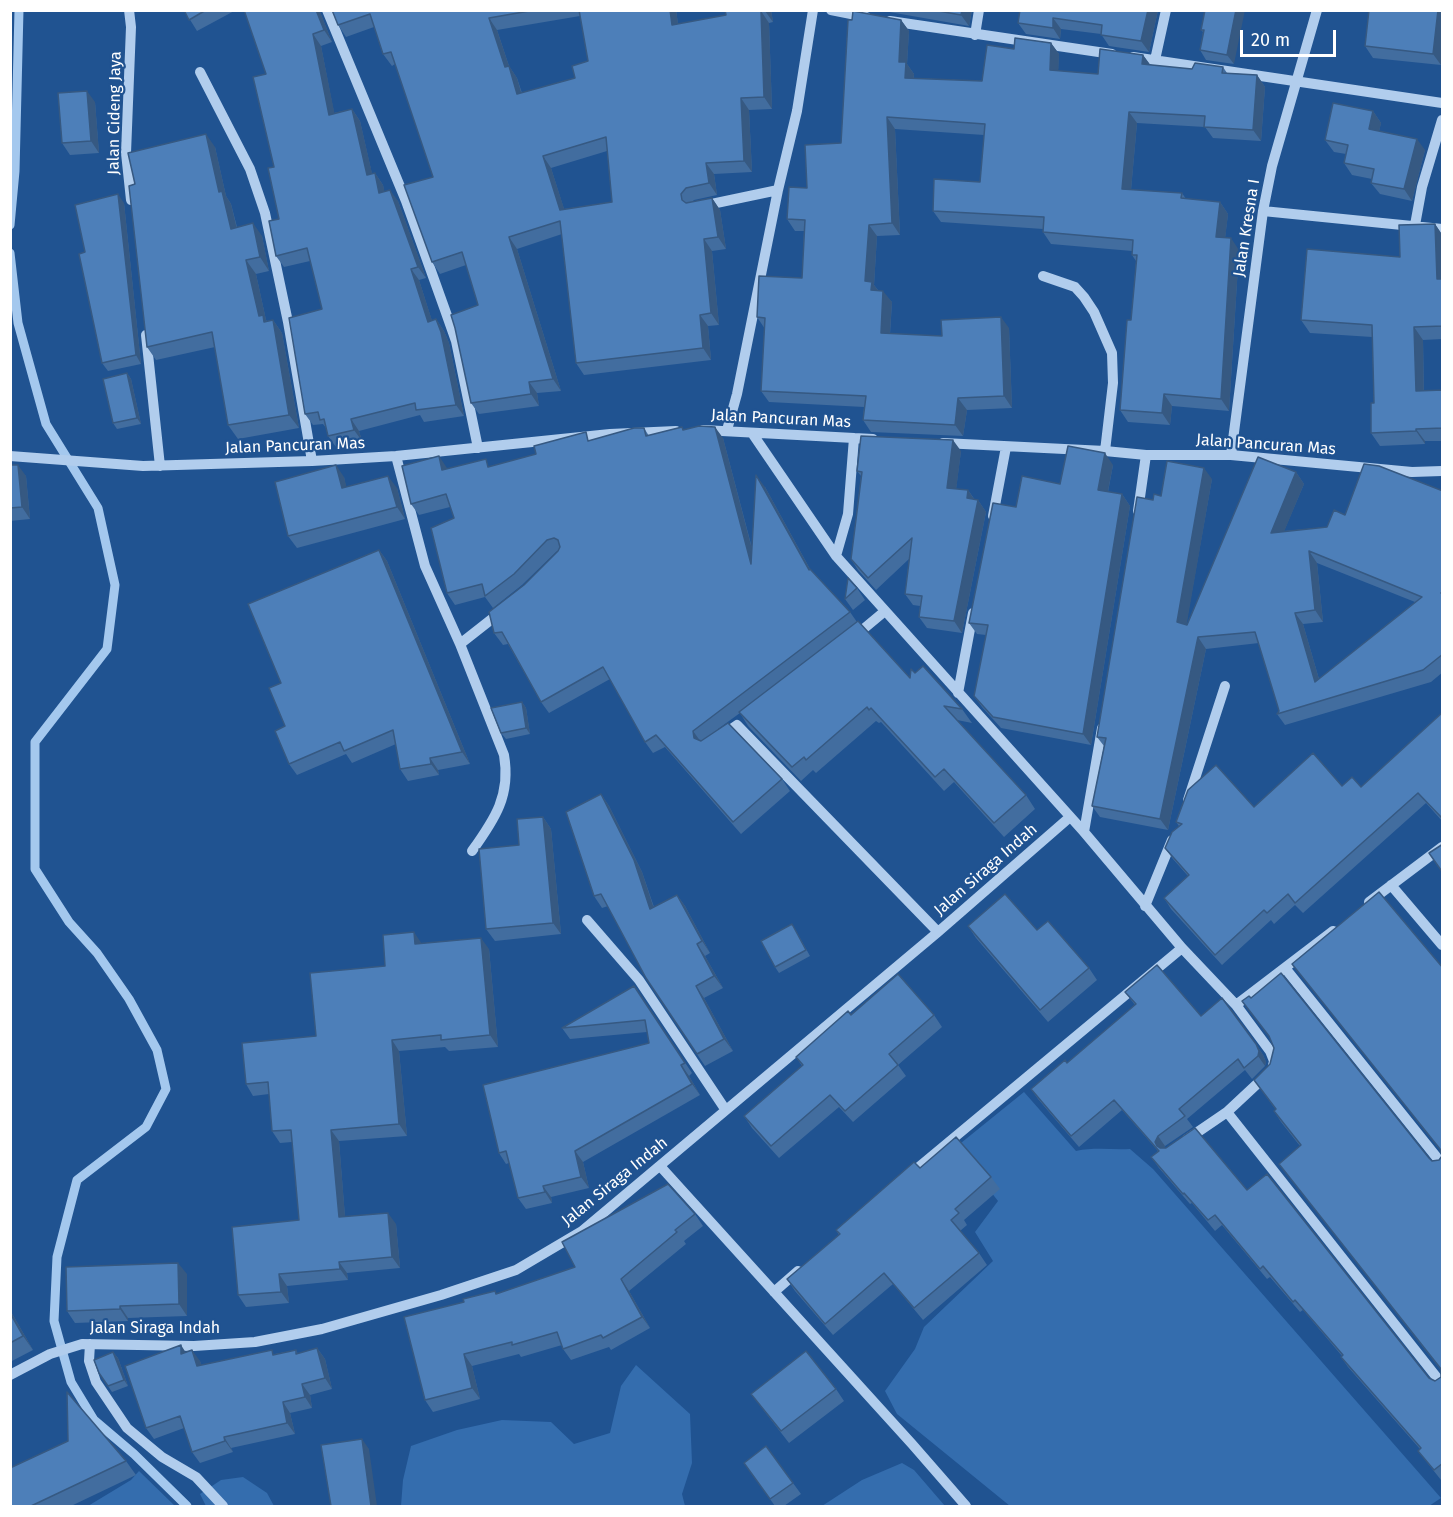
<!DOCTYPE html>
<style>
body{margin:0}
#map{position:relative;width:1453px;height:1517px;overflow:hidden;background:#205391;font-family:"Fira Sans",sans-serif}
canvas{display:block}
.frame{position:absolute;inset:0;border:12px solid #fff;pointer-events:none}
.scale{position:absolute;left:1240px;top:30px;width:96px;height:27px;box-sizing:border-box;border:3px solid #fff;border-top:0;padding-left:8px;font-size:18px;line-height:21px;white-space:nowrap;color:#fff;-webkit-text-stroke:4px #205391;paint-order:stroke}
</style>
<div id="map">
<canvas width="1453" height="1517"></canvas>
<div class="frame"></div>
<div class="scale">20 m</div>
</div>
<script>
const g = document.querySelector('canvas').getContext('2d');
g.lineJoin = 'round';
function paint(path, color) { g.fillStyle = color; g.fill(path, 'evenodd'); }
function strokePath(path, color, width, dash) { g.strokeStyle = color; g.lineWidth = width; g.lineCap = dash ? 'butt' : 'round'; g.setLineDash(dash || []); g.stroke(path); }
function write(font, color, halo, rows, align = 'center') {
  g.font = font + ' "Fira Sans",sans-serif'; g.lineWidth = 4.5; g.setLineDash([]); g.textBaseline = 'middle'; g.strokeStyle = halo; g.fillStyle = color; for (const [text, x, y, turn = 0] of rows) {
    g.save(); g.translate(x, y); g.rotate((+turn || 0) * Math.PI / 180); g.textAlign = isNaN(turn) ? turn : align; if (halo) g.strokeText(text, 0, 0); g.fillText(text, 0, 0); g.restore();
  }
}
paint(new Path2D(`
 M1024,1092L1076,1151C1095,1147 1112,1150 1130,1149L1153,1169L1441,1498L1429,1506H1010L897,1414L885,1391L915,1349L924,1327L993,1261L975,1232L998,1201L956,1147Z
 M636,1365L690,1414L692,1463L682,1494L685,1506H401L403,1480L411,1446L457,1430L502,1420L551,1422L574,1444L610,1433L621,1386Z
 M902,1463L914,1470L945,1506H822L862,1480Z
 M139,1471L175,1506H88L131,1480Z
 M243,1477L267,1493L274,1506H206L200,1494L221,1480Z`), '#346dae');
strokePath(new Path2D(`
 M10,225L15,171L19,10
 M10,253L18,323L46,424L98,508L115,585L107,649L35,742V869L69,922L97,953L129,999L157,1050L166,1089L146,1127L77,1180L57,1257L54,1321L71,1382L94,1420L134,1454L187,1506`), '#a4c8ee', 9);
strokePath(new Path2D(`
 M129,10L131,27L126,153L131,200
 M327,10L406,201L445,310L456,341L478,448
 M831,10L866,17
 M890,21L1112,54
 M975,35L979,10
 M1133,57L1442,103
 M1155,60L1166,10
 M200,72L250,169L265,213L288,322L312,461
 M702,206L778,190
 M1263,211L1442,229
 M1415,225L1422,187L1442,120
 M1043,276L1075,287L1084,297L1094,312L1112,353L1113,383L1105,451
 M146,335L160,466
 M703,430L873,439
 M727,430L737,394L778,190L797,111L813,10
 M752,433L836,556L1084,832L1182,948L1236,1005L1270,1051L1274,1061L1272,1070L1227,1112L1186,1140
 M943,443L1105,451L1146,455H1231L1412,472L1442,471
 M1231,455L1263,211L1272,166L1317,10
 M10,456L143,466L312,461L396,456L610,434L676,431
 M396,456L425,566L460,644L504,755C511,795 495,819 472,851
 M1138,511L1146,455
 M993,516L1006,447
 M836,556L848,514L854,438
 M855,636L885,611
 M460,644L502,611
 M958,693L973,613
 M721,736L737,725L938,932
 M1188,800L1225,686
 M1084,832L1102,728
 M1391,885L1442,945
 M1369,902L1442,847
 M1145,906L1172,840
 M587,920L639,980L725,1109
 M1285,968L1442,1164
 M1236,1005L1333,931
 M1227,1112L1442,1384
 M660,1166L912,1444L966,1506
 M908,1176L1182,948
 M774,1292L798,1271
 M90,1344L89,1361L96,1382L127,1428L162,1457L196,1477L223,1506
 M10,1375L50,1354L82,1344L194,1346L255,1342L322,1329L441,1295L516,1270L582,1231L938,932L1070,817`), '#b1cded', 10);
paint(new Path2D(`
 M184,10H236L197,31Z
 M244,10H320V12L332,42L321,46L334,113L352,109L360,121L372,174L375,173L383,185L384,191L398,201L426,278L419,280L432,321L436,319L444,331L449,343L464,416L424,422L420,415L359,431L362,441L336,447L328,436L326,428L323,424L313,425L305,414L322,309L310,261L284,267L276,256L279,219L274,167L266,74Z
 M332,10H676L678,24L726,15L725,10H771L773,22L769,23L772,109L749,110L752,172L714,174L717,195L694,200L692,202L712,198L720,210L726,249L712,251L719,325L708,326L711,360L584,375L576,363L562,234L517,249L561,391L537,393L539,406L479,414L471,403L478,305L466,265L440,274L432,262L433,177L395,64L392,66L383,54L374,27L346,37L338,25ZM580,16L588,61L575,78L522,93L517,78L509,66L497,30ZM607,151L612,202L564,209L551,168Z
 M878,10H972L969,26Z
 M1020,10H1158L1149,52L1109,46L1101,34L1061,29L1060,39L1026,34L1018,23Z
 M1205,10L1234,64L1206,60L1200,50L1203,32L1201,30Z
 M1369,10H1443V52L1441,65L1373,58L1365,46Z
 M901,20L909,31L907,64L914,74V78L982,81L1014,49L1051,43L1059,54L1058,71L1098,74L1143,55L1150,65L1192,69L1223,67L1227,73L1257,75L1265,87L1261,141L1213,138L1205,127L1137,123L1131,190L1182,193L1186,199L1220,202L1228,214L1225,238L1239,250L1229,411L1172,406L1170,425L1128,422L1120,410L1131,320L1136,261L1132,255V251L1051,244L1043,232V229L941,222L933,211L980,182L984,135L895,129L900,235L877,236L874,285L878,290L892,302L890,334L942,336L1009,328L1012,408L967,410L963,436L871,432L863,420L864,407L769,402L761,391L765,329L757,317L802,278L804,231H795L787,219L807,188L841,143Z
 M95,102L99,153L70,155L62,143Z
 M1373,111L1381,123L1379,131L1425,150L1412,201L1380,194L1371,183L1372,179L1352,175L1344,163L1346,154L1334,152L1325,140Z
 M215,147L226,196L231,204L237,227L262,236L269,271L256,274L266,320L267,321L273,320L282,333L299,428L238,439L228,425L215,347L156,360L147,347L135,184Z
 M124,203L141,364L108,371L102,363L85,252Z
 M1435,224L1443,236V339L1423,340L1424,391L1443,390V441H1425V444L1380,446L1371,433L1374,403L1372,337L1310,333L1301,320L1400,257Z
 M127,373L131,379L141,424L117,429L113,423Z
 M644,428L649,436L684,430L723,438L752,548L765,487L810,569L850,612L857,622L910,678L915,673L962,709L972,723L957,720L1026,795L1035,809L1004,837L954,782L944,791L881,722L879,723L876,721L816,773L813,770L801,781L748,726L740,713L718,729L782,779L790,791L741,834L665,747L653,753L645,742L610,679L549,713L541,702L508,644L503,645L494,633L524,585L558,551L556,552L522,585L493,608L485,597L455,605L447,593L454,518L450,507L419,515L411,504L447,468V469L491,466L591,440Z
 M961,451L956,489L968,490L975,500H978L986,512L962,633L927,628L919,617L920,606L913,605L905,594L909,559L876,590L858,570L851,559L861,476L857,471Z
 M10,465L26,476L30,519L10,521Z
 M1113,465L1108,492L1122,494L1130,506L1091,745L1001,728L982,707L974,696L986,635L977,634L969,623L1016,507L1060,484Z
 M1296,472L1304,484L1284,531L1327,527L1345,515L1443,491V672L1431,682L1285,725L1277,714L1279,711L1259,643L1206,649L1168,830L1100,817L1092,806L1104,746L1097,737L1153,500L1161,496L1212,479L1186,625H1187ZM1317,563L1415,602L1319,679L1303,624L1323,622Z
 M344,477L346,487L397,488L405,519L297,548L288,536Z
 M379,550L387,561L470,764L438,770L439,775L408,781L400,769L396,744L352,763L346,754L297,775L289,764L281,683Z
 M857,588L865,600L853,610L845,599Z
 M522,702L526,708L530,734L506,739L501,733Z
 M1443,712V822L1426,803L1303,913L1295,905L1274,924L1271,920L1222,965L1171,909L1164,898L1188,876L1173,859L1165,848L1179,826L1176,822L1254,807L1342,786L1361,787Z
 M601,794L609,806L642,872L654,907L677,895L685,906L710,953L705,956L723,988L704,998L733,1051L705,1066L646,978L608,906L602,908L594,896Z
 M543,817L551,829L561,934L495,941L486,929L519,845Z
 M792,924L810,956L779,973L775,967Z
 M968,926L1037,930L1089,968L1097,980L1048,1022L976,938Z
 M422,944L489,949L498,1047L449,1051L445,1047L399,1051L407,1136L339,1141L345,1217L396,1224L400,1268L347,1273L348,1280L287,1286L289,1303L246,1307L238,1295L299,1220L292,1142L280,1143L272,1131L269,1094L253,1096L246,1084L316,1036L385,966Z
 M1292,964L1443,968V1480H1441L1418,1451L1420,1449L1348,1367L1341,1357L1342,1356L1303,1310L1300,1312L1270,1277L1267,1279L1222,1225L1215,1231L1192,1203L1190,1204L1159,1168L1151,1157L1158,1151L1122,1110L1079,1147L1038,1099L1031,1089L1067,1063L1135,1005L1125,992L1201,1016L1256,1044L1263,1055L1266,1062L1265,1066L1252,1079L1245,1070L1187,1119L1193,1127L1165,1146L1164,1148L1247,1190L1429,1378L1435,1381L1441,1377V1370L1279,1164L1300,1146L1281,1122L1274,1111L1276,1110L1254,1080L1432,1161L1439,1160L1442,1156L1441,1151L1300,974Z
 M634,986L692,1073L689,1076L700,1095L583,1162L589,1188L551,1197L552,1203L526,1209L518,1198L509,1163L506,1164L499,1153L649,1043L647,1032L570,1039L562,1028Z
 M851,1015H934L942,1027L898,1065L906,1076L853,1122L839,1107L779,1158L752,1128L744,1116L802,1066L796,1057Z
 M920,1168L991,1177L1000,1189L964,1220L967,1225L960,1231L979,1253L987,1265L923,1320L893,1284L833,1335L795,1291L787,1279L839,1235L836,1230Z
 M695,1214L703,1226L684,1241L686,1244L629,1291L650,1328L611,1350L609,1347L571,1360L563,1349L562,1345L521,1357L519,1354L472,1366L480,1399L433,1412L425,1400L497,1294L575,1267Z
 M187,1274V1316L128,1318V1321L75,1323L67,1311Z
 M10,1310L33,1350L10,1362Z
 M317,1348L325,1359L332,1389L310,1395L312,1408L290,1413L295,1434L231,1448L233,1452L200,1463L192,1452L184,1428L154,1439L146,1428L185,1352L200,1361L201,1365L275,1354L296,1350L298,1354Z
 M113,1352L118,1358L128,1386L112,1392L99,1373Z
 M836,1389L844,1401L789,1443L751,1394Z
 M766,1446L801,1494L784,1506H775L744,1463Z
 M126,1461L136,1475L71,1506H10Z`), '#426d9f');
paint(new Path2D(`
 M316,10H320V12L332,42L324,30Z
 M670,10H676L680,37L672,25Z
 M771,10L773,22L765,11Z
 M962,10H972L969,26L961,15Z
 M1148,10H1158L1149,52L1141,41Z
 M1236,10H1245L1234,64L1227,55Z
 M1438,10H1442L1443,12V52L1441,65L1433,54Z
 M761,11L769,23L772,109L764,97Z
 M489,18L497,30L510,69L509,66L517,78L525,106L517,94L505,67Z
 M1053,18L1061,29L1060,39L1053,28Z
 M901,20L909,31L907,64L914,74L913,89L905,78L899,62Z
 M313,34L321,46L337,126L329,115Z
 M1051,43L1059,54L1058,82L1050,70Z
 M1143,55L1152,67L1142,64Z
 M1257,75L1265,87L1261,141L1253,130Z
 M87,91L95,102L99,153L91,141Z
 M741,98L749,110L752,172L744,161Z
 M352,109L360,121L375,186L367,175Z
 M1373,111L1381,123L1377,141L1369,129Z
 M1129,112L1137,123L1130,201L1122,189Z
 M887,117L895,129L900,235L892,223Z
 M206,134L215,147L226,196L231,204L240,242L231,229L219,192Z
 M1417,139L1425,150L1412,201L1404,189Z
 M543,156L551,168L568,221L560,210Z
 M706,163L714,174L717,195L709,183Z
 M375,173L383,185L387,204L379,193Z
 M390,190L398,201L426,278L418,267Z
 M118,194L124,203L141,364L136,355Z
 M712,198L720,210L726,249L718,237Z
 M1220,202L1228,214L1224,248L1216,237Z
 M253,223L262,236L269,271L260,257Z
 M1435,224L1443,236V287L1437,279Z
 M869,225L877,236L874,285L880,293L879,302L865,281Z
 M509,237L517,249L561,391L553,379Z
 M1231,238L1239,250L1229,411L1221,399Z
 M704,239L712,251L719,325L711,313Z
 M246,260L256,274L266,320L272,329L273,336L259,316Z
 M411,269L419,280L436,333L428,322Z
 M883,291L892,302L889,345L881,333Z
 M700,315L708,326L711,360L703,348Z
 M1001,317L1009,328L1012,408L1004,396Z
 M436,319L444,331L449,343L464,416L456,405Z
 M273,320L282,333L299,428L289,415Z
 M1414,327L1423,340L1424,404L1416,391Z
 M127,373L131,379L141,424L137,418Z
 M529,382L537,393L539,406L531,394Z
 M1164,394L1172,406L1170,425L1162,413Z
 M958,398L967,410L963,436L955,425Z
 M351,419L359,431L362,441L354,430Z
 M715,427L723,438L759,576L751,564Z
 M1416,429L1425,441V444L1416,431Z
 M953,440L961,451L955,499L947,488Z
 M1105,453L1113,465L1106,501L1098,490Z
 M439,456L447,468L451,482L442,470Z
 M18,465L26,476L30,519L22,507Z
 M336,465L344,477L350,500L342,488Z
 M1204,468L1212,479L1185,634L1177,622Z
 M1296,472L1304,484L1279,544L1271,533Z
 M756,475L765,487L817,582L809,570Z
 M388,476L397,488L405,519L397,507Z
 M968,490L976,502L967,498Z
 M1122,494L1130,506L1091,745L1083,734Z
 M978,500L986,512L962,633L954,621Z
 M379,550L387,561L470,764L462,752Z
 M1309,551L1317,563L1323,622L1315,610Z
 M1295,613L1303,624L1323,693L1315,682Z
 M1198,637L1206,649L1168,830L1160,819Z
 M522,702L526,708L530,734L526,728Z
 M693,731L701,742L694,738Z
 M430,758L438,770L439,775L431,764Z
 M601,794L609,806L642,872L658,921L650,909Z
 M543,817L551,829L561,934L553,923Z
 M677,895L685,906L710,953L702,941Z
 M414,932L422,944H415Z
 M481,938L489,949L498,1047L490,1035Z
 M697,944L705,956L723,988L714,976Z
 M696,986L704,998L733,1051L724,1039Z
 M392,1040L399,1051L407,1136L399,1124Z
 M1256,1044L1263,1055L1266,1062L1265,1066L1258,1056Z
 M681,1065L689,1076L700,1095L692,1084Z
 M331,1130L339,1141L346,1229L339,1217Z
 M1158,1136L1165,1146L1163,1152L1157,1146L1155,1142Z
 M575,1151L583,1162L589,1188L581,1177Z
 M543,1186L551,1197L552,1203L545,1192Z
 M388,1213L396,1224L400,1268L392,1257Z
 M339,1262L347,1273L348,1280L340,1269Z
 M178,1263L187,1274V1316L179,1304Z
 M279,1274L287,1286L289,1303L281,1292Z
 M621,1279L629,1291L650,1328L642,1317Z
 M120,1306L128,1318V1321L120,1309Z
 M10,1310L33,1350L23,1336L10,1313Z
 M181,1345L188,1356L181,1354Z
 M317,1348L325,1359L332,1389L325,1378Z
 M192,1350L200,1361L205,1377L197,1366Z
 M113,1352L118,1358L128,1386L124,1380Z
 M464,1354L472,1366L480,1399L472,1388Z
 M302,1384L310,1395L312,1408L305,1397Z
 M283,1402L290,1413L295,1434L287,1423Z
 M224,1437L231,1448L233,1452L225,1441Z
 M362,1439L369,1449L377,1506H371Z`), '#365982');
const building = new Path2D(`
 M184,10H206L189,20Z
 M244,10H316L324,30L313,34L329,115L352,109L367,175L375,173L379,193L390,190L418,267L411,269L428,322L436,319L441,332L456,405L416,410L415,403L351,419L354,430L328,436L324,419L320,420L318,412L305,414L289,318L322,309L307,248L276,256L269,221L279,219L268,168L274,167L253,77L266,74Z
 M332,10H535L489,18L505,67L509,66L517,94L575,78L572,66L588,61L579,10H670L672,25L726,15L725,10H765L761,11L764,97L741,98L744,161L706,163L709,183L686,188L681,194L682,200L686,203L712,198L718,237L704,239L711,313L700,315L703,348L576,363L560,221L509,237L553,379L529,382L531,394L471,403L455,328L451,315L478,305L462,252L432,262L404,185L433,177L391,52L383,54L370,14L338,25ZM606,137L612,202L560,210L543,156Z
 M933,10H962L961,15Z
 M1020,10H1148L1141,41L1101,35L1102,25L1053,18V28L1018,23Z
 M1205,10H1236L1227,55L1200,50L1204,30H1201Z
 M1369,10H1438L1433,54L1365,46Z
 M853,11L901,20L899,62H906L905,78L982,81L987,45L1014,49L1015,38L1051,43L1050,70L1098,74L1100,49L1143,55L1142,64L1192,69L1195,63L1223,67L1222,73L1257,75L1253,130L1204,127L1205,116L1129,112L1122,189L1182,193L1181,198L1220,202L1216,237L1231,238L1221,399L1164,394L1162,413L1120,410L1127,320H1131L1137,255H1132L1133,240L1043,232L1044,217L933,211L934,179L980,182L985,124L887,117L892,223L869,225L865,281L872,282L871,290L883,291L881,333L942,336L941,320L1001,317L1004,396L958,398L955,425L863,420L866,396L761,391L765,318L757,317L759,276L802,278L805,220L787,219L789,187L807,188L805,145L841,143L848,20H852Z
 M87,91L91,141L62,143L58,93Z
 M1333,103L1373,111L1369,129L1417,139L1404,189L1371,183L1374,169L1344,163L1348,145L1325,140Z
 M206,134L219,192L222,191L231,229L253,223L260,257L246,260L259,316L263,315L264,322L273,320L289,415L228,425L212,332L147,347L129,186L135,184L128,153Z
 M118,194L136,355L102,363L79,254L85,252L75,205Z
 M1435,224L1437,279H1443V326L1414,327L1416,391L1443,390V428L1416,429V431L1371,433V403H1374L1372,325L1301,320L1307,249L1400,257L1399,225Z
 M127,373L137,418L113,423L103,379Z
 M699,426L715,427L751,564L756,475L809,570L810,569L850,612L693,731L694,738L701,741L728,723L782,779L733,822L656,735L645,742L603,667L541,702L502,632L494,633L489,612L524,585L558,551L560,547L558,540L554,538L547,540L514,574L485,596L482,584L447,593L431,528L454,518L446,494L411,504L402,466L439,456L442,470L486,459L488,467L536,454L534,446L586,432L588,441L634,428H644L646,436L682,427L683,430Z
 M861,436L953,440L947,488L968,490L967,498L978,500L954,621L919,617L922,596L905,594L912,538L868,578L851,559L862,472L857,471Z
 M1068,446L1105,453L1098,490L1122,494L1083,734L993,717L974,696L988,625L969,623L993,503L1016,507L1022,476L1060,484Z
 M1258,457L1296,472L1271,533L1327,527L1334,510L1345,515L1364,464L1379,466L1443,491V592L1441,593L1443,595V654L1423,670L1277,714L1279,711L1277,704L1255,632L1198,637L1160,819L1092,806L1106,738L1097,737L1137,497L1153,500L1154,494L1161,496L1167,461L1204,468L1177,622L1187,625ZM1309,551L1422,597L1315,682L1295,613L1315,610Z
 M10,465H18L22,507L10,508Z
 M336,465L342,488L388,476L397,507L288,536L275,482Z
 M379,550L462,752L430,758L431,764L400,769L393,730L344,751L340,742L289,764L275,731L285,726L269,688L281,683L248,604Z
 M848,578L857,588L845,599Z
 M858,621L910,678L911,669L915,673L923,666L962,709L944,706L1026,795L994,823L944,769L935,777L871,708L869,710L867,707L806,760L804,757L792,767L739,712Z
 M522,702L526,728L501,733L491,708Z
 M1443,712V819L1418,793L1295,903L1288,894L1267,913L1264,910L1215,955L1164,898L1189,875L1165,848L1172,832L1182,824L1176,822L1188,790L1216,765L1254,807L1313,753L1342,786L1352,777L1361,787Z
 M601,794L634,860L650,909L677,895L702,941L697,944L714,976L696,986L724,1039L697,1054L646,978L601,894L594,896L566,812Z
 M543,817L553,923L486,929L479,849L519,845L517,819Z
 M1443,844V873L1429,853Z
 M1379,892L1443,968V1463L1434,1470L1418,1451L1421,1448L1341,1357L1343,1355L1295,1300L1293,1302L1263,1266L1260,1269L1215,1215L1208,1220L1184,1193L1183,1194L1151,1157L1159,1151L1114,1100L1071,1136L1031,1089L1065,1060L1067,1063L1136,1004L1125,992L1157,965L1201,1016L1222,998L1256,1044L1259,1051L1258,1056L1244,1068L1238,1059L1179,1109L1185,1116L1158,1136L1155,1142L1157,1146L1160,1148H1166L1195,1128L1247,1190L1267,1174L1429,1378L1435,1381L1441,1377V1369L1279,1164L1301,1145L1274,1111L1276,1109L1254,1080L1270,1064L1274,1048L1269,1036L1242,1001L1249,996L1251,998L1281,973L1429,1158L1432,1161L1439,1160L1442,1156L1440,1149L1292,964Z
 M1005,894L1037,930L1048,921L1089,968L1040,1010L968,926Z
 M792,924L806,950L775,967L761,941Z
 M414,932L415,944L481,938L490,1035L441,1040V1035L392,1040L399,1124L331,1130L339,1217L388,1213L392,1257L339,1262L340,1269L279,1274L281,1292L238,1295L232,1227L299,1220L291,1130L272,1131L268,1082L246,1084L242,1043L316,1036L310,973L385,966L383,935Z
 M898,974L934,1015L889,1054L898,1065L845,1111L830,1095L771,1146L744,1116L803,1065L796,1057L848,1011L851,1015Z
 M634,986L685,1063L681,1065L692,1084L575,1151L581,1177L543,1186L545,1192L518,1198L506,1151L499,1153L483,1085L649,1043L645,1020L562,1028Z
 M956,1137L991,1177L955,1209L959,1213L951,1220L979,1253L914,1308L884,1273L825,1324L787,1279L840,1234L836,1230L914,1162L920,1168Z
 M668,1184L695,1214L675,1230L677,1232L621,1279L642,1317L603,1338L601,1335L563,1349L557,1332L512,1345V1342L464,1354L472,1388L425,1400L404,1317L464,1302L463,1299L495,1291L496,1294L575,1267L562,1242Z
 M178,1263L179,1304L120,1306V1309L67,1311L66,1267Z
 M10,1313L23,1336L10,1343Z
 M181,1345V1354L192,1350L197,1366L272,1350L273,1355L296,1350V1354L317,1348L325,1378L302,1384L305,1397L283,1402L287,1423L224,1437L225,1441L192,1452L180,1416L146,1428L125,1366Z
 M806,1351L836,1389L781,1431L751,1394Z
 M113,1352L124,1380L108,1386L99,1373L94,1360Z
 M67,1392L126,1461L31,1506H10V1468L68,1441Z
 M362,1439L371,1506H331L321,1445Z
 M766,1446L793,1483L770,1499L744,1463Z`);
paint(building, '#4d7fb9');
strokePath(building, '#365982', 1.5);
write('16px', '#fff', '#205391', [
 ["Jalan Cideng Jaya",115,113,-89],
 ["Jalan Kresna I",1247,228,-81],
 ["Jalan Pancuran Mas",781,419,3],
 ["Jalan Pancuran Mas",1266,445,4],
 ["Jalan Pancuran Mas",295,446,-2],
 ["Jalan Siraga Indah",986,870,-41],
 ["Jalan Siraga Indah",615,1182,-39],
 ["Jalan Siraga Indah",155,1329]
]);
</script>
